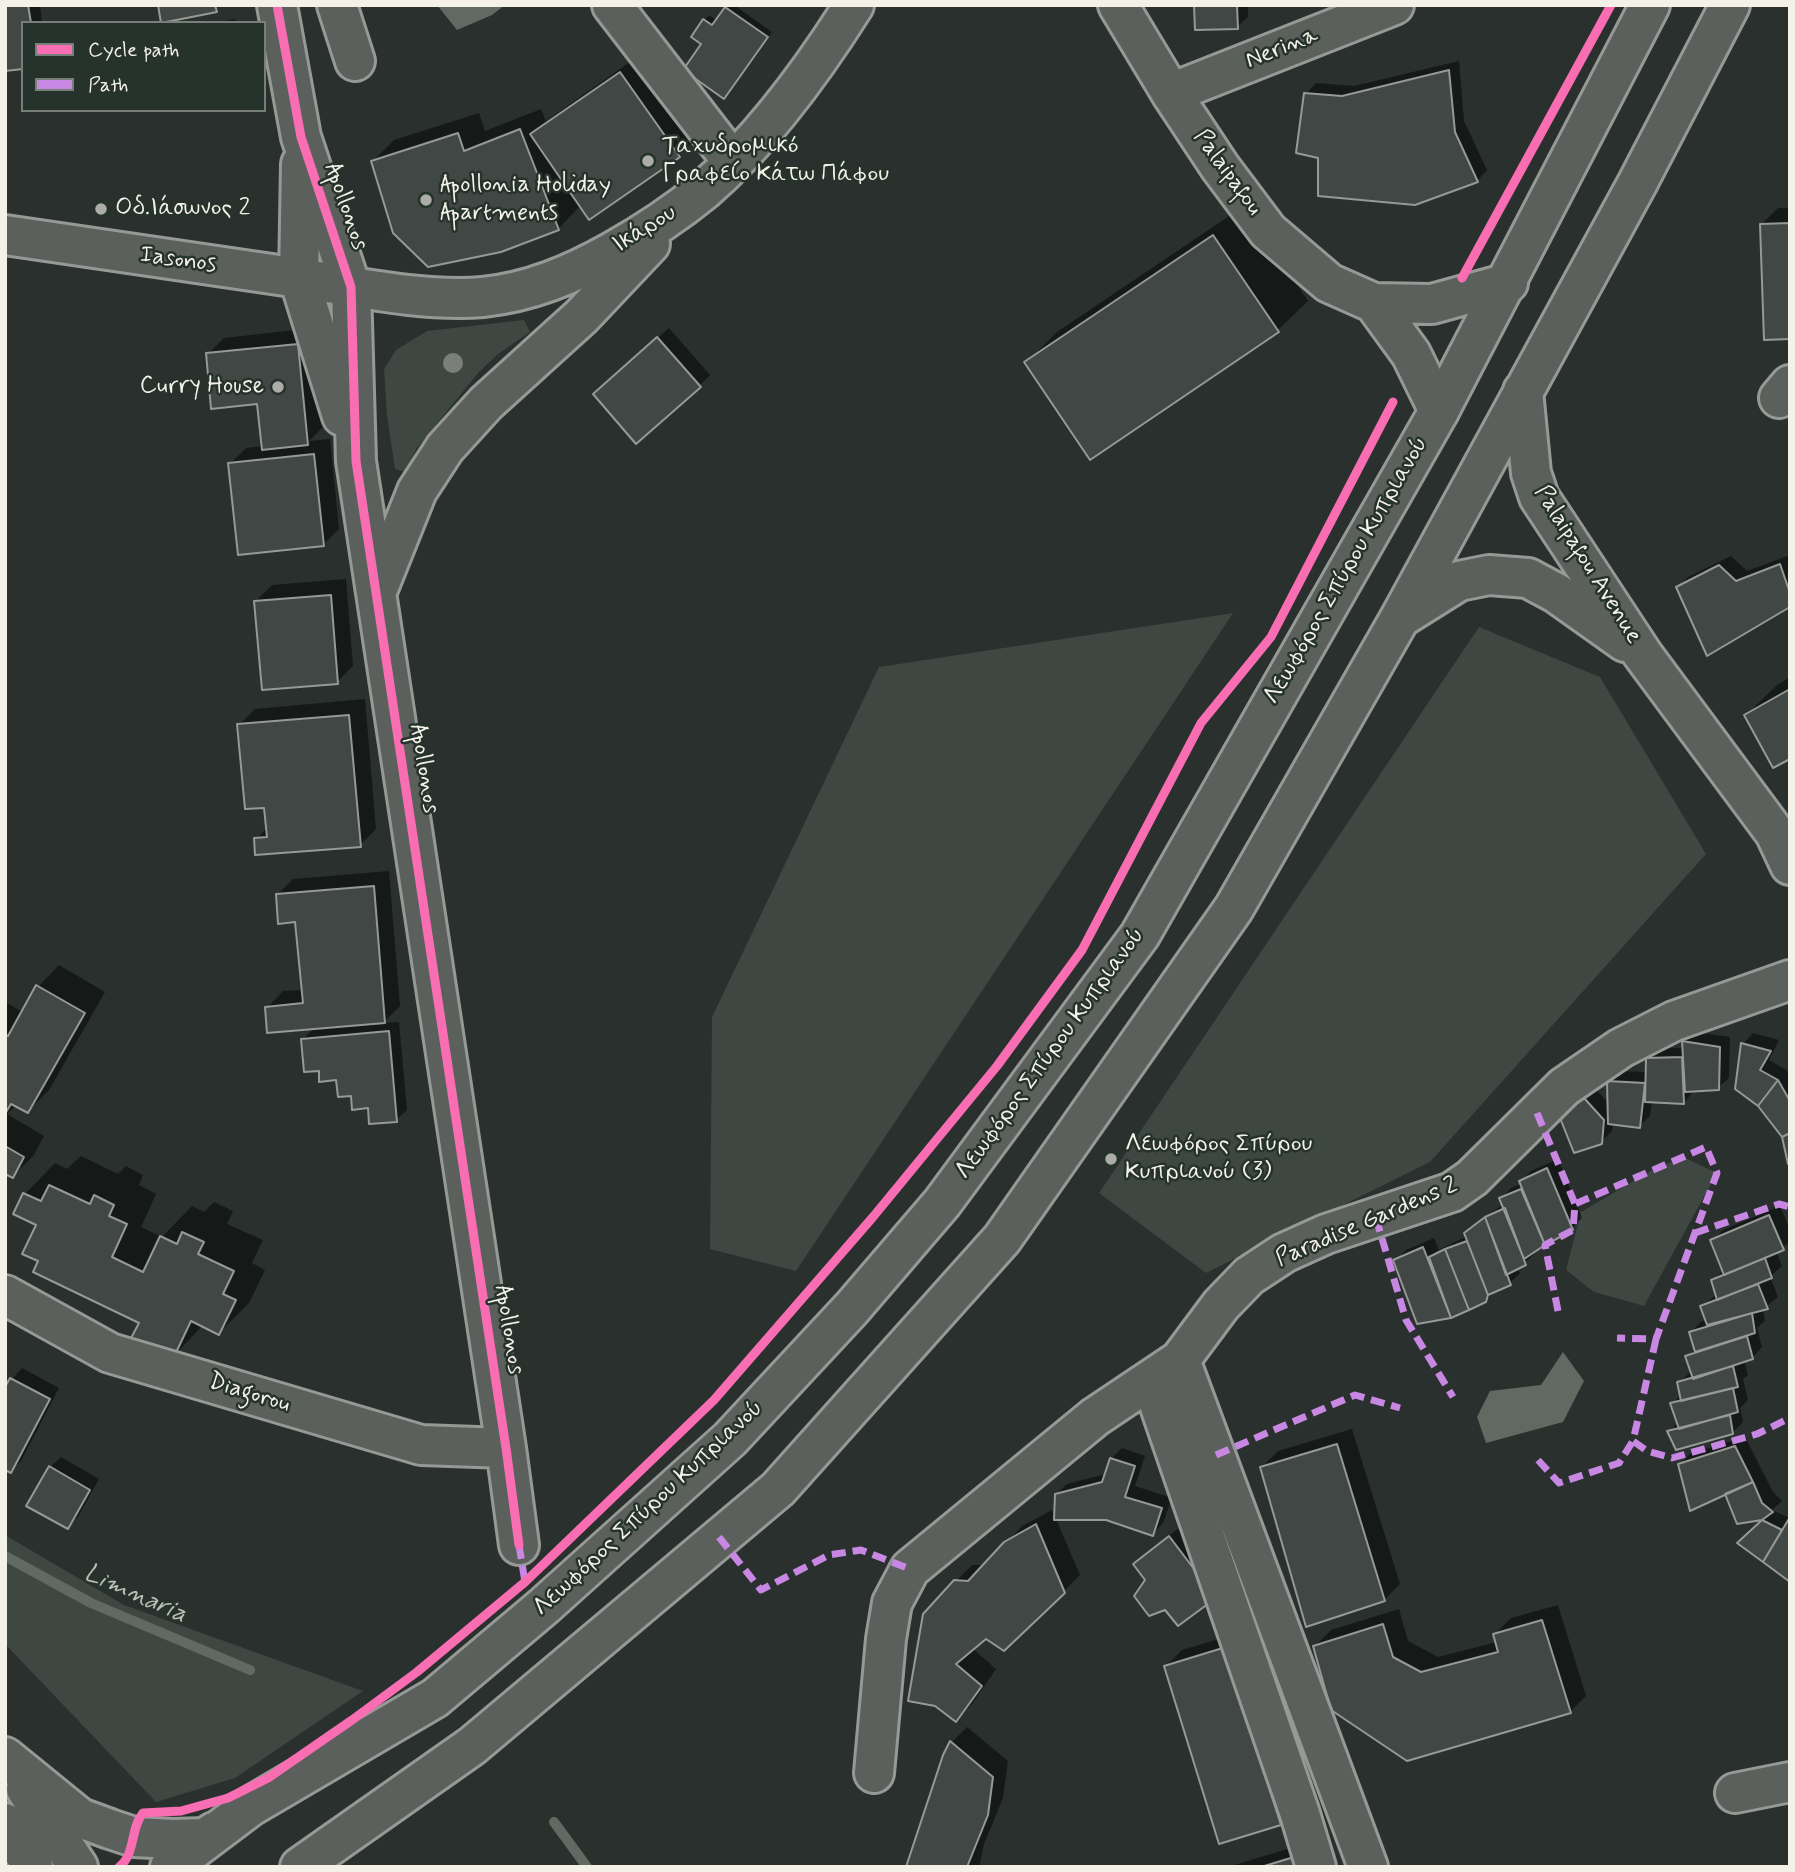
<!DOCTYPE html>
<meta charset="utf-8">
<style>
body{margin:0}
#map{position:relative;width:1795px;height:1872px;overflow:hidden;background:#29302d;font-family:Mynerve,sans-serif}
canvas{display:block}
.frame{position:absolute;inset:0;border:7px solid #f4f1e8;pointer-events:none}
.legend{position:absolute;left:21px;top:21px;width:245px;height:91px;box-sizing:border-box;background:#26332d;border:2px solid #787f78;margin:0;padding:9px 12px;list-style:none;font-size:21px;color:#f4f1e8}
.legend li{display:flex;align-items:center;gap:14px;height:35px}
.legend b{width:35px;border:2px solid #787f78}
</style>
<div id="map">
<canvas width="1795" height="1872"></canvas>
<div class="frame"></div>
<ul class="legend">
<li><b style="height:9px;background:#f96db3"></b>Cycle path</li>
<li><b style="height:9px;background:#c787e3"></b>Path</li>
</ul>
</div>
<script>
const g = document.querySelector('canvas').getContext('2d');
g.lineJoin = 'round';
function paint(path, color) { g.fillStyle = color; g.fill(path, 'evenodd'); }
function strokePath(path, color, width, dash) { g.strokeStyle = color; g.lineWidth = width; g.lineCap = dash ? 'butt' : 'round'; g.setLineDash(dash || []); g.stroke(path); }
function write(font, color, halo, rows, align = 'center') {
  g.font = font + ' Mynerve,sans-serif'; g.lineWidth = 5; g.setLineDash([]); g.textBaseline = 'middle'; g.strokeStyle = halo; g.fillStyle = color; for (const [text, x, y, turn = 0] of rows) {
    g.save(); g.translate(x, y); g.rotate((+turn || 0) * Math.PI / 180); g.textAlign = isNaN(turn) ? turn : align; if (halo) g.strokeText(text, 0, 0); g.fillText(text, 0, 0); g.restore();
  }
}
paint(new Path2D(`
 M524,320L530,332L498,354L479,372L416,449L406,472L395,469L387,416L384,369L396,350L427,331Z
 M1233,613L796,1271L710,1249L712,1017L879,667Z
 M1479,627L1600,677L1706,854L1430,1162L1206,1273L1099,1193Z
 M1683,1157L1717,1173L1644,1306L1594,1292L1566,1270L1581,1212L1654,1169Z
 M5,1535L124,1605L363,1691L235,1778L156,1802L5,1644Z`), '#3e4742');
paint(new Path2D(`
 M437,5H505L492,15L457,30Z
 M1563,1352L1584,1381L1563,1422L1486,1443L1477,1417L1490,1391L1541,1385Z`), '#616963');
paint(new Path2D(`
 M5,5H40L42,23H23Z
 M729,5H734L772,32L724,97L703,44L693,36L709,15L717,21Z
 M1196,5H1248V17L1237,27Z
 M235,19L236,23H213Z
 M637,57L694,140L679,156L581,205L558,229L373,161L394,140L479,113L485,131L541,109L546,121Z
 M1459,61L1464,121L1487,170L1477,181L1320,156L1306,94L1316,83L1354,86Z
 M1244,206L1308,301L1277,331L1027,362L1057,332Z
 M1778,208H1790V337L1762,224Z
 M313,328L323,427L309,441L330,439L339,529L323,545L230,464L246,448L263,446L258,402L208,354L224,338Z
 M669,328L710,375L699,386L605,384Z
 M1790,555V605L1678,587L1688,577L1731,556L1747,571Z
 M346,579L353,666L337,682L256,601L272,585Z
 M1790,677V757L1746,715L1777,685Z
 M365,699L376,829L360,845L256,839L268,827L266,806L239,725L255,709Z
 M389,871L400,1006L383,1023L399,1022L407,1110L396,1120L353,1094L338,1078L320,1069L303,1039L315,1027L267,1008L283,991L303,990L297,920L277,895L293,879Z
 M59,965L105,992L49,1090L28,1111L16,1105L7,1114L44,1136L34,1155L13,1176L5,1172V1002L23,1012L38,987Z
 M1694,1032L1730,1037L1729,1078L1718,1088L1694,1090L1684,1103L1652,1101L1650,1116L1639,1126L1613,1123L1612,1131L1601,1142L1558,1108L1595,1088L1609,1104V1081L1619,1071L1647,1072L1648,1059L1659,1048H1684V1042Z
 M1753,1033L1779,1040L1769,1060L1790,1072V1164L1783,1136L1743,1044Z
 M81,1156L118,1174L126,1166L143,1175L139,1185L156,1194L141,1227L162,1237L192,1206L204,1212L214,1202L233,1211L227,1224L263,1240L252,1263L265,1270L249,1303L219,1333L203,1325L171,1359L141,1322L40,1260L38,1224L16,1213L25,1194L55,1163L67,1169Z
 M1558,1159L1582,1218L1571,1229L1534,1251L1535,1253L1518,1269L1520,1273L1510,1283L1496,1290L1485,1301L1451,1316L1418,1322L1395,1261L1406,1250L1434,1238L1439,1250L1467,1236L1466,1234L1476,1223L1504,1204L1501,1198L1511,1188L1521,1184V1181L1531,1171Z
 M1780,1206L1790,1230V1242L1776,1251L1782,1266L1770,1277L1778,1297L1763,1309L1765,1321L1757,1328L1762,1347L1752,1358L1744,1360L1748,1375L1743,1379L1748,1400L1740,1408L1743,1422L1733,1432H1669L1678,1422L1672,1404L1681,1395L1679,1382L1692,1371L1687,1357L1696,1348L1691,1332L1701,1322L1707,1319L1702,1306L1717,1294L1712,1281L1724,1270L1712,1241L1723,1230Z
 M22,1368L59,1388L21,1461L10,1471L5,1391L12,1379Z
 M1352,1429L1400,1584L1384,1600L1262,1467L1278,1451Z
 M1745,1437L1773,1492L1782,1501L1772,1510L1790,1518V1580L1739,1543L1766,1518L1738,1522L1726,1492L1680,1465L1690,1454Z
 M1122,1448L1145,1456L1135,1486L1172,1498L1163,1523L1153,1534L1106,1518L1056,1519L1080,1575L1064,1591L986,1637L972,1648L996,1669L972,1704L956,1720V1581L972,1565H985L1022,1526L1052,1510L1055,1518L1056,1494L1067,1484L1106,1474L1111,1459Z
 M61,1457L99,1479L78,1517L67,1527L50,1467Z
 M1180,1527L1225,1586L1147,1580L1135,1564Z
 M1558,1605L1586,1696L1570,1712L1315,1646L1331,1630L1399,1609L1408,1641L1438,1657L1497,1642L1495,1634L1511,1618Z
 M1242,1632L1296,1808L1280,1824L1166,1666L1182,1650Z
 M967,1727L1008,1761L1003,1798L984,1844L979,1867H907L945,1756L952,1742Z
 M1310,1842L1318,1867H1228Z`), '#0007');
strokePath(new Path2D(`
 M5,1556L91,1603L250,1670
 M554,1822L587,1867`), '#616963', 10);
const building = new Path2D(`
 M5,5H28L31,23H23V69L5,71Z
 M158,5H215L217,12L161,23Z
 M1194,5H1237L1238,29L1195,30Z
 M725,7L768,37L724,99L683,70L701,44L691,37L703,19L712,25Z
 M1449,70L1455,132L1478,182L1415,205L1318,196V158L1296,153L1304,93L1342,96Z
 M620,72L680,157L589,220L530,134Z
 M520,129L559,230L501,252L428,267L393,233L371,161L458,133L464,151Z
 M1790,223V339L1764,340L1760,224Z
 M1213,235L1279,332L1090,460L1024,362Z
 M657,337L701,387L636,444L593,394Z
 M298,344L308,445L262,450L257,404L211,409L206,353Z
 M314,454L324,546L238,555L228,463Z
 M1780,564L1790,593V607L1707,656L1676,587L1719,565L1736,581Z
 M331,595L338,684L262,690L254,601Z
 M1790,689V759L1773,768L1744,715Z
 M349,715L361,847L255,855L254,838L267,837L264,808L245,809L237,724Z
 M374,886L385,1023L267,1033L265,1007L303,1003L295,922L278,924L276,894Z
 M36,985L85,1013L28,1113L11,1104L5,1114V1035L8,1036Z
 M389,1031L397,1122L369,1124L368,1108L352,1110L351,1096L338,1097L336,1080L319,1082V1071L304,1072L301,1039Z
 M1682,1041L1720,1047L1719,1090L1685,1092Z
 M1741,1043L1771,1051L1760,1070L1778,1080L1758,1106L1735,1089Z
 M1682,1057L1684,1104L1645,1102L1646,1058Z
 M1778,1080L1790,1101V1133L1782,1137L1758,1106Z
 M1607,1081L1645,1083L1640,1128L1608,1124Z
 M1584,1098L1604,1120L1602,1144L1574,1153L1556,1108Z
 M1790,1133V1164H1788L1782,1137Z
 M5,1146L24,1157L13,1178L5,1174Z
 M1547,1168L1573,1230L1545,1245L1519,1181Z
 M49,1185L90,1204L94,1195L114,1205L109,1216L127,1224L112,1257L143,1272L160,1236L177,1244L182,1232L204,1242L198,1254L234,1271L223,1294L236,1300L219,1335L191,1321L172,1361L130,1340L139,1323L33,1272L38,1261L22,1254L36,1225L13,1214L23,1193L41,1201Z
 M1521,1189L1545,1245L1524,1259L1499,1198Z
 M1505,1208L1526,1265L1506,1275L1485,1217Z
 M1769,1215L1784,1250L1724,1275L1710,1240Z
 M1485,1217L1511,1285L1488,1295L1464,1233Z
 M1467,1241L1488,1295L1486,1302L1469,1310L1445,1249Z
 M1423,1247L1451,1318L1417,1324L1393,1260Z
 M1445,1249L1469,1310L1451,1318L1429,1257Z
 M1765,1258L1772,1278L1717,1300L1711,1280Z
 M1758,1284L1768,1309L1707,1325L1700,1306Z
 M1752,1313L1755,1333L1695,1352L1689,1332Z
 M1747,1336L1753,1359L1693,1379L1685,1356Z
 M1733,1366L1738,1387L1681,1401L1677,1382Z
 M10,1378L50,1399L11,1473L5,1470V1387Z
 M1733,1388L1738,1412L1679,1429L1670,1403Z
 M1730,1415L1733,1434L1676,1450L1667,1431Z
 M1337,1444L1385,1601L1306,1627L1260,1467Z
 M1735,1446L1753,1482L1690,1511L1678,1464Z
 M1110,1458L1135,1466L1125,1497L1162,1508L1153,1536L1106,1520H1054L1055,1494L1102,1482Z
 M49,1466L90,1490L68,1529L26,1506Z
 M1753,1482L1762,1503L1773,1512L1762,1520L1737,1524L1725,1494Z
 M1790,1517V1582L1763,1562Z
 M1762,1520L1782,1530L1763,1562L1737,1543Z
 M1036,1524L1065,1593L1004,1651L986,1639L956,1664L982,1686L956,1722L935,1706L908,1701L923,1614L954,1580L968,1581L1004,1542Z
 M1169,1536L1216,1598L1178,1626L1165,1610L1149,1616L1134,1596L1145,1580L1133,1564Z
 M1542,1620L1571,1713L1407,1761L1331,1710L1313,1646L1383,1624L1393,1657L1421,1672L1498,1652L1493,1634Z
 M1226,1647L1281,1825L1219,1844L1164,1666Z
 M950,1741L993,1777L988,1815L967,1867H906L943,1755Z
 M1294,1857L1297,1867H1261Z`);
paint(building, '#414744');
strokePath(building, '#969996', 2);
const minor = new Path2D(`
 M277,5L301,137L351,287L356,461L506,1448L519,1545
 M337,5L355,61
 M612,5L733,162
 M1118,5L1171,93L1220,167L1268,231L1329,283L1374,303L1432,304L1508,283
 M1171,93L1394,5
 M301,164L299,278L342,416
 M5,235C103,250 201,263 299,278C356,287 426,302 483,297C530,292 571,275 612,252C644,234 676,213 704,190C763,139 813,70 854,5
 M1374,303L1411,354L1439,411
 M1779,398L1790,385
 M377,591L417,491L445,448L486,403L582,316L650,244
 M5,1295L110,1353L421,1445L506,1448
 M1180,1360L1368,1867
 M1151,1380L1300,1814L1316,1867
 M874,1773L886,1639L892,1603L910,1569L1095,1417L1180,1360L1221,1305L1249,1276L1284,1253L1326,1234L1452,1192L1472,1178L1564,1087L1621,1048L1674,1021L1790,980
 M1735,1793L1790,1782`);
const major = new Path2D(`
 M1523,391L1531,473L1539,497L1643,655L1775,833L1790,865
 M1400,618L1459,581L1489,575L1528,578L1556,593L1625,642
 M5,1757L80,1818L110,1829L134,1837L173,1839L205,1838L214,1832
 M26,1789L78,1867
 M5,1823L33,1867
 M170,1867L251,1806L435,1698L543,1607L730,1439L852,1308L942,1203L1140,935L1439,411L1650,5
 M300,1867L472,1746L778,1489L1002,1239L1234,908L1400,618L1638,182L1730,5`);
strokePath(minor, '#969996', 44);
strokePath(major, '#969996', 44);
strokePath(minor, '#5c605c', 38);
strokePath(major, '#5c605c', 38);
strokePath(new Path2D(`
 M1537,1113L1575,1204
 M1376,1218L1406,1320L1453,1397
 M1695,1233L1779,1204L1790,1207
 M1558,1311L1545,1245L1573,1230L1575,1204L1706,1147L1717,1173L1656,1339L1617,1338
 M1656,1339L1633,1441L1647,1451L1672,1458L1757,1434L1790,1418
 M1216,1455L1355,1395L1400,1408
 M1538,1460L1559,1483L1619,1463L1633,1441
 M719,1537L761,1590L829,1555L861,1550L910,1569
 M519,1545L525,1582`), '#c787e3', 7, [14, 7]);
strokePath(new Path2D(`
 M277,5L301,137L351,287L356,461L506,1448L519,1545
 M1462,278L1611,5
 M119,1867C136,1854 130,1828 143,1813L181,1811L228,1798L268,1778L352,1720L417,1672L525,1582L714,1400L873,1217L997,1066L1082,950L1201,723L1271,637L1393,402`), '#f96db3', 9);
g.fillStyle = '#7b7f79';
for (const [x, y] of [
 [453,363]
]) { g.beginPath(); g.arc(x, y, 10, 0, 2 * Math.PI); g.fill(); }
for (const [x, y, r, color] of [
 [648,161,7,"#adada7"],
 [426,200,7,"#adada7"],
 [101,209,7,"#adada7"],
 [278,387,7,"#adada7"],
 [1111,1159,7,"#adada7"]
]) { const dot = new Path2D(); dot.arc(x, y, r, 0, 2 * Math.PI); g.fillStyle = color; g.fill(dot); strokePath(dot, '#26332d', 2.5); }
write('24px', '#f4f1e8', '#26332d', [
 ["Nerina",1282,49,-22],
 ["Palaipafou",1227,173,54],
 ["Apollonos",345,207,71],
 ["Ικάρου",645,230,-32],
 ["Iasonos",178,261,8],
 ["Palaipafou Avenue",1587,565,58],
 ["Λεωφόρος Σπύρου Κυπριανού",1347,571,-60],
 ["Apollonos",423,769,81],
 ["Λεωφόρος Σπύρου Κυπριανού",1051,1054,-54],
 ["Paradise Gardens 2",1367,1223,-23],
 ["Apollonos",508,1330,81],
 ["Diagorou",249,1394,17],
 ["Λεωφόρος Σπύρου Κυπριανού",649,1509,-43]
]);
write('24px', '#f4f1e8', '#26332d', [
 ["Ταχυδρομικό",662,147],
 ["Γραφείο Κάτω Πάφου",662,175],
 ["Apollonia Holiday",440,186],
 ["Apartments",440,214],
 ["Οδ.Ιάσωνος 2",115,209],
 ["Curry House",264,387,"right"],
 ["Λεωφόρος Σπύρου",1125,1145],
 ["Κυπριανού (3)",1125,1173]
], 'left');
write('italic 26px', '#bcbdb5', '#26332d', [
 ["Limnaria",135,1595,24]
]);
</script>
